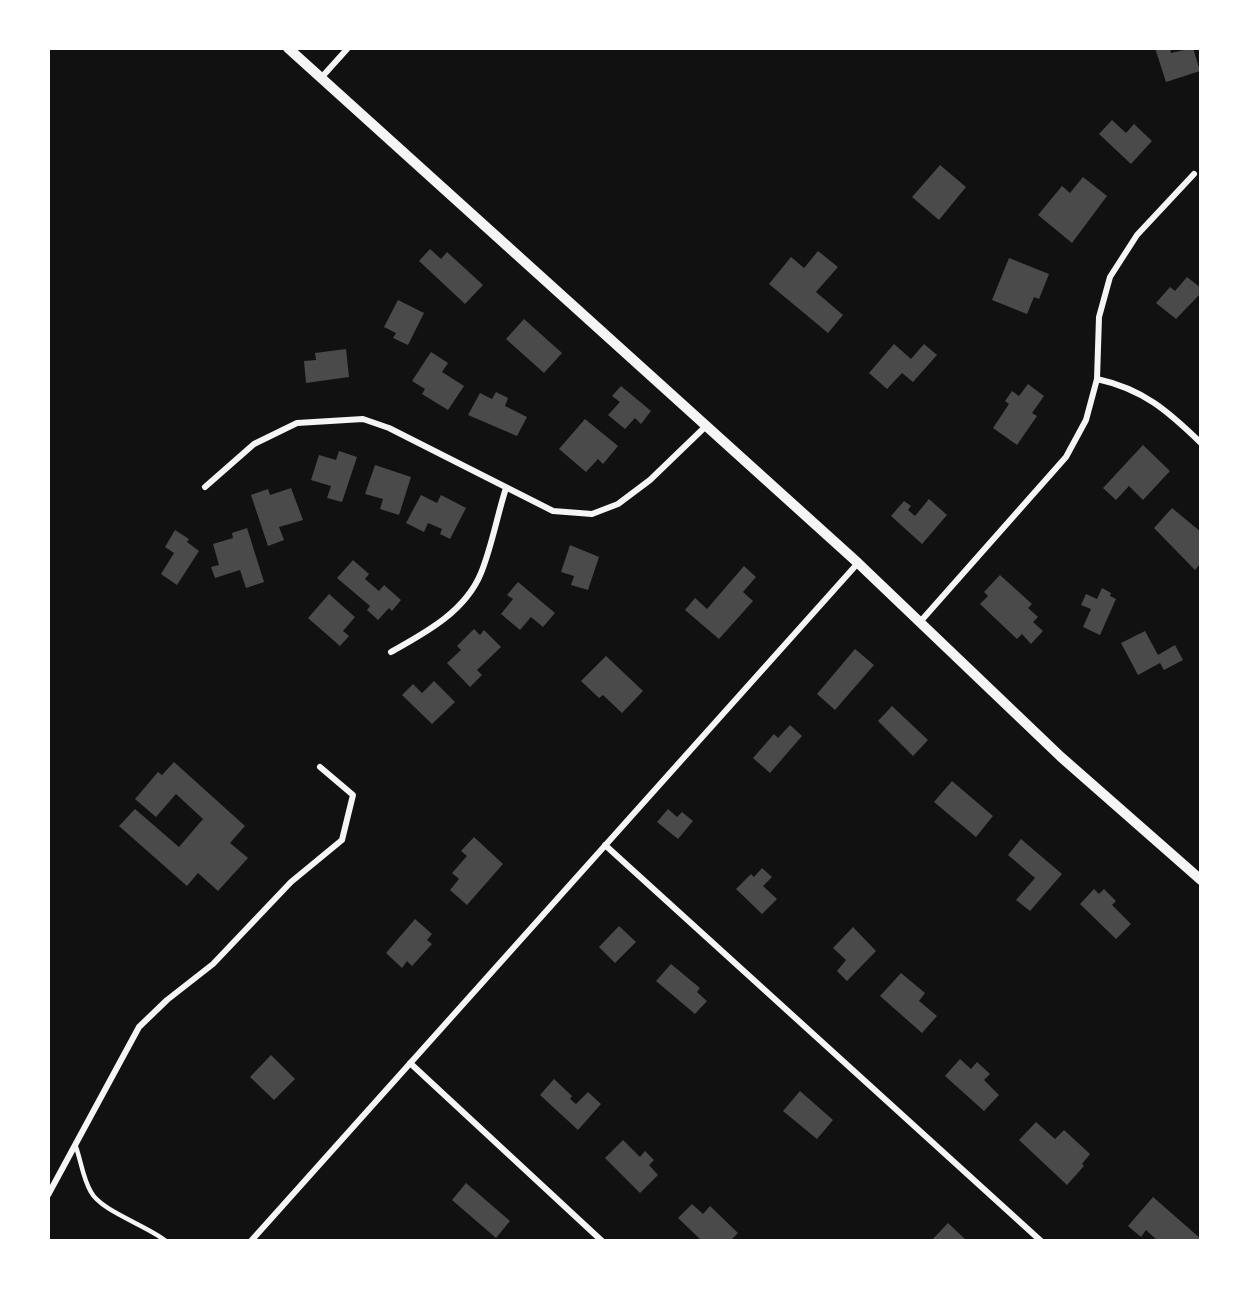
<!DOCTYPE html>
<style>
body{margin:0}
#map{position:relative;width:1249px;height:1289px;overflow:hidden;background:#111;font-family:"PT Sans",sans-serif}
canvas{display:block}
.frame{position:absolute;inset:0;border:50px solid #fff;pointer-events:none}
</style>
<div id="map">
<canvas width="1249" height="1289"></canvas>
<div class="frame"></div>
</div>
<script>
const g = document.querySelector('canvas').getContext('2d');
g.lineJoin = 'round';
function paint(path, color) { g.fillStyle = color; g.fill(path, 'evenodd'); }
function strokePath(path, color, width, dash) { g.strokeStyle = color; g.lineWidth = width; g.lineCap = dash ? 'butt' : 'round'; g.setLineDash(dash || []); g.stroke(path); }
paint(new Path2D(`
 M1155,48H1170L1171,53L1193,48L1200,71L1166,82Z
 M1112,120L1126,133L1134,124L1152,141L1131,164L1099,134Z
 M940,165L966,187L939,220L912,197Z
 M1083,177L1107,196L1072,243L1038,215L1062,186L1070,193Z
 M430,249L441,259L447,252L483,285L465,304L419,261Z
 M818,251L838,267L816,292L843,315L828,333L769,284L791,257L804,268Z
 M1009,258L1049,274L1039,299L1034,297L1027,314L992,300Z
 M1187,277L1201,288V293L1176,319L1156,303L1170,287L1175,291Z
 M398,300L424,313L408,345L393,338L396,333L384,327Z
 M524,319L562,353L544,373L506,339Z
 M894,344L911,359L924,344L937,355L913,382L902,373L887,389L869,373Z
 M346,349L349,377L306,383L304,361L316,360L315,353Z
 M431,352L448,363L442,372L464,386L448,410L422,394L425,389L412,381Z
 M1028,384L1044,396L1032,413L1037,416L1017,445L993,428L1009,404L1005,401L1012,391L1019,396Z
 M621,386L651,411L641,424L635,418L625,429L608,415L620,402L612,396Z
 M496,392L508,398L505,406L527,417L517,436L468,415L480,393L492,399Z
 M585,419L618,446L603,464L598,459L586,472L559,449Z
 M1143,445L1170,471L1143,500L1129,486L1116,500L1103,488Z
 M339,451L357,457L342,502L327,498L331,486L311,480L319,455L336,460Z
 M375,465L411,477L399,515L380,509L383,499L365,494Z
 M291,488L303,520L279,527L284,540L268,546L251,495L268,489L270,495Z
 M421,495L437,503L441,495L466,508L450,539L440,534L442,529L428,523L424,532L406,523Z
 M929,499L947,515L922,544L891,516L904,501L911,506L908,510L915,516Z
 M1172,508L1201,532V563L1195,570L1154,528Z
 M247,528L264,582L246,588L240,570L215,578L211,567L219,565L213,544L233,538L232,533Z
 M175,530L189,539L187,542L199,551L177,585L161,574L174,553L165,547Z
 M570,545L599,557L588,590L571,585L574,576L561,572Z
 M353,560L369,574L365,579L379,591L384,585L401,600L392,611L389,608L378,620L367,610L370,606L337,578Z
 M744,566L756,577L743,592L753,601L719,639L685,610L695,598L707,609Z
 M1000,575L1032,604L1028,608L1038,617L1033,622L1043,631L1031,644L1022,634L1017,639L980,604L988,596L984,592Z
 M518,582L555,613L543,627L531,617L520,630L501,614L513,599L507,595Z
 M1102,588L1111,593L1110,596L1116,599L1100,635L1083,627L1091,609L1081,605L1086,594L1097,599Z
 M329,594L355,617L343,631L349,636L340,646L308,618Z
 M474,629L480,635L484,630L501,647L477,670L482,675L470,687L447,663L461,650L457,646Z
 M1145,631L1158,655L1175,645L1183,660L1164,670L1160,663L1138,675L1121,643Z
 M855,649L874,665L835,710L817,694Z
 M606,656L643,691L622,713L603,695L599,698L581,681Z
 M434,681L455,702L432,724L402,695L413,684L422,693Z
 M892,706L928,740L913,756L878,721Z
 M790,725L802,736L770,773L753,758L774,734L778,738Z
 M174,762L245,826L230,843L248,858L218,891L198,873L187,886L119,826L135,809L179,847L203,819L176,794L156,817L135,799L158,772L162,775Z
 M952,781L993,816L976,837L934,802Z
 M668,809L677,817L682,812L693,821L678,839L657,822Z
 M474,837L503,864L467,905L450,890L459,879L452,873L467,856L461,851Z
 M1021,839L1062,874L1030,911L1016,900L1035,878L1008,855Z
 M762,868L772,877L763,886L777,899L762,914L736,889L751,874L754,877Z
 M1094,889L1099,894L1104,889L1116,901L1112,905L1131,924L1116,939L1080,904Z
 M415,919L432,934L427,940L432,944L412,966L407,961L402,968L386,953Z
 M619,926L636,942L615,963L599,947Z
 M853,927L876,951L847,981L837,971L846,960L833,948Z
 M671,964L700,988L697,992L707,1001L695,1014L656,981Z
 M901,973L925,993L919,1001L937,1016L922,1033L880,996Z
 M271,1055L295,1079L274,1100L250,1077Z
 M960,1059L971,1069L977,1062L990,1074L984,1080L999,1095L984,1111L945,1076Z
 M554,1079L572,1096L570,1099L576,1104L588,1092L601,1104L578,1130L540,1095Z
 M800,1091L833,1120L817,1139L783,1111Z
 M1036,1122L1055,1139L1064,1130L1090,1154L1082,1164L1084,1166L1067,1185L1019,1140Z
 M623,1140L640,1157L645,1151L654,1160L649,1165L658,1175L640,1193L605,1158Z
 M466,1183L510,1221L496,1238L452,1200Z
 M1153,1197L1201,1239V1241H1158L1146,1230L1141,1237L1128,1226Z
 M692,1204L703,1214L710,1206L738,1233L730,1241H702L678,1218Z
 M948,1223L967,1241H931Z`), '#4a4a4a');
strokePath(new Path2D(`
 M76,1147C81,1161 83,1179 91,1192C101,1211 146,1225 166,1241`), '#f5f5f5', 4.5);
strokePath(new Path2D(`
 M321,78L348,48
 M1097,379C1143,389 1168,411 1201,443
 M205,487L254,444L297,423L363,419L389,428L553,511L592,514L618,504L650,480L706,426
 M920,622L1066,457L1086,420L1097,379L1099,317L1110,277L1137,235L1194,174
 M391,652C425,633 465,612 481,573C492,546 497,516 506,488
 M605,845L1041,1241
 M410,1063L602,1241
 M48,1195L139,1027L167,1000L213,964L291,882L342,840L353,795L320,767
 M251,1241L858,563`), '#f5f5f5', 6);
strokePath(new Path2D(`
 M288,48L858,563L1061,757L1201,880`), '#f5f5f5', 10);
</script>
